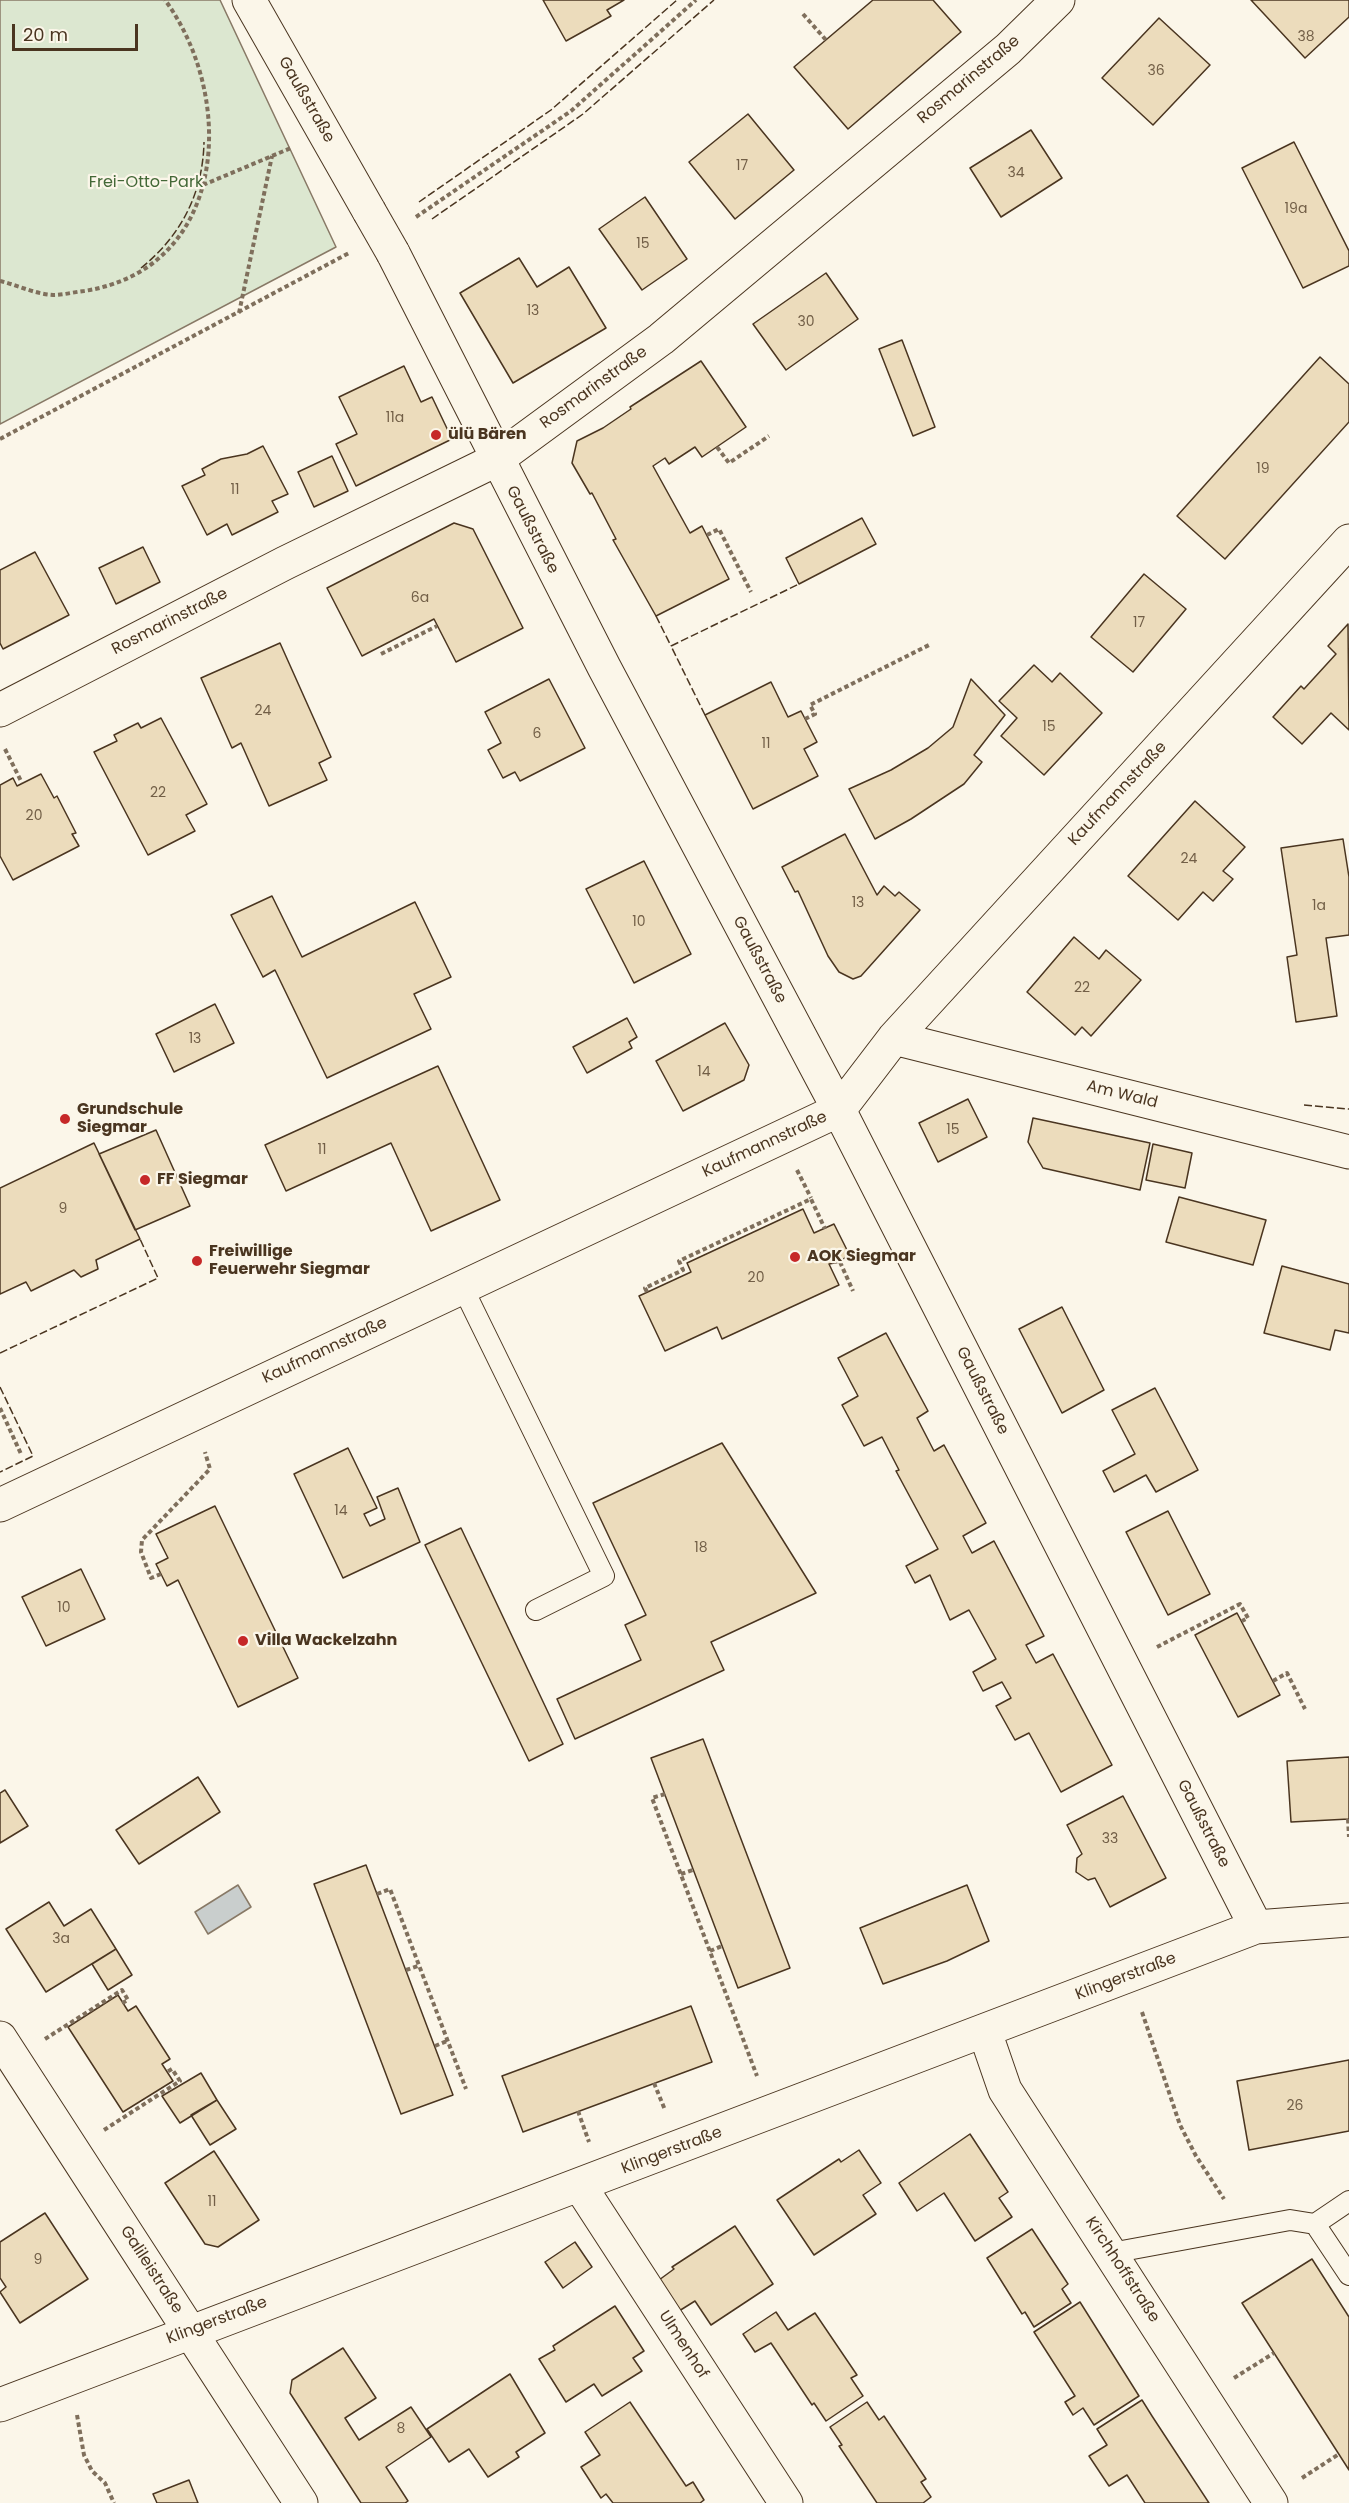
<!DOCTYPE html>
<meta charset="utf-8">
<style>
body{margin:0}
#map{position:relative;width:1349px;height:2503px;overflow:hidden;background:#fbf6e9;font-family:Poppins,sans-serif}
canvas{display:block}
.scale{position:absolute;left:12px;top:24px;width:126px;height:27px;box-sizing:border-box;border:3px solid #4a3520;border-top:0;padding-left:8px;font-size:18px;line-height:21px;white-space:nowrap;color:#4a3520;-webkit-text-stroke:4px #fbf6e9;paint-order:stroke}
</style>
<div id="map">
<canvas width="1349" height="2503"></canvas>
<div class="scale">20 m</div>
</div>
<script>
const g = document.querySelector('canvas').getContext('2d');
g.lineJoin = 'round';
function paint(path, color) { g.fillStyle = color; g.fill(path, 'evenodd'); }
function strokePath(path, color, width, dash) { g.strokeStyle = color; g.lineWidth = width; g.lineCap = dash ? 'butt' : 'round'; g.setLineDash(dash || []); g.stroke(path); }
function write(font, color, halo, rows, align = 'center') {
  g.font = font + ' Poppins,sans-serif'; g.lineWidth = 4.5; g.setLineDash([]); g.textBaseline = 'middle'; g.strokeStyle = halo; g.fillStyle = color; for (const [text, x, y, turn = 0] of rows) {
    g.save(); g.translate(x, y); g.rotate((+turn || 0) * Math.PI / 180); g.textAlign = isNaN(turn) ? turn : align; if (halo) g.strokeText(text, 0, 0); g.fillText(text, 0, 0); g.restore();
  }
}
const green = new Path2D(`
 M0,0H220L336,247L0,424Z`);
paint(green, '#dce7d0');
strokePath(green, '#887966', 1.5);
const water = new Path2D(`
 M238,1885L251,1907L208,1934L195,1912Z`);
paint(water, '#c9cecd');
strokePath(water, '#887966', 1.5);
const building = new Path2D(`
 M543,0H624L607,10L611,16L566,41Z
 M873,0H933L961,32L848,129L794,67Z
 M1251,0H1349V17L1305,58Z
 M1159,18L1210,65L1153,125L1102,78Z
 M748,114L794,170L735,219L689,162Z
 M1031,130L1062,178L1001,217L970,168Z
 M1294,142L1349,251V266L1303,288L1242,168Z
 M645,197L687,259L642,290L599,229Z
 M519,258L537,287L569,267L606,328L513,383L460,293Z
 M826,273L858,319L786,370L753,324Z
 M902,340L935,427L913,436L879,349Z
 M1320,357L1349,384V422L1225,559L1177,516Z
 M701,361L746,427L702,457L695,447L669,464L665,458L653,466L690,533L702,526L729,579L656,616L613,540L616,539L592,493L590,494L572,463L577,441L603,428L631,409L630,407Z
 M404,366L421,402L432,397L452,439L356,486L336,444L357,434L339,397Z
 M263,446L288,494L272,501L278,512L232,535L227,524L207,535L182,486L205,475L202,469L221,459L247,454Z
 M332,456L348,491L314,507L298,472Z
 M862,518L876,544L799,584L786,558Z
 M454,523L473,529L523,628L456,662L434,619L362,656L327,588Z
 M143,547L160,582L116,604L99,568Z
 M35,552L69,615L3,649L0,643V570Z
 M1144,574L1186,609L1133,672L1091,637Z
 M1348,624L1349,730L1331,713L1302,744L1273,717L1301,686L1304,689L1336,654L1328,646Z
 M280,643L331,757L319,763L327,780L269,806L241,743L232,748L201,678Z
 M1034,665L1052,682L1060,673L1102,713L1044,775L1001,736L1017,718L999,701Z
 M549,679L585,748L520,781L515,772L503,778L488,750L501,743L485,712Z
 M971,679L1005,715L974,755L982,762L964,784L911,819L875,839L849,789L891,770L928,748L953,727Z
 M771,682L788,717L801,711L817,742L804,749L818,776L753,809L705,715Z
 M161,718L207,804L186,815L195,831L148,855L94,752L117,741L114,735L138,723L141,728Z
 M41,774L54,798L57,796L76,833L72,834L79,846L13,880L0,856V785L13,778L17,786Z
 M1195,801L1245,847L1223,871L1233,879L1213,901L1203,892L1178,920L1128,876Z
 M845,834L877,895L884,886L895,896L899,892L920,910L861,976L853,979L839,972L828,956L798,891L795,892L782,867Z
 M1343,839L1349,877V935L1326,938L1337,1016L1296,1022L1287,957L1297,955L1281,848Z
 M644,861L691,954L634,983L586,889Z
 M272,896L302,957L415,902L451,977L414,994L431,1029L327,1078L275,970L263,977L231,915Z
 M1074,937L1099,959L1106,950L1141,980L1091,1036L1082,1027L1075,1035L1027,992Z
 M215,1004L234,1043L174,1072L156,1034Z
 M627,1018L637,1037L629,1042L632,1048L587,1073L573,1047Z
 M725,1023L749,1065L744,1080L683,1111L656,1061Z
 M438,1066L500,1200L431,1231L391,1143L286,1191L265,1145Z
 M968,1099L987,1137L938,1162L919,1123Z
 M1033,1118L1150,1143L1140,1190L1043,1168L1028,1142Z
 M156,1130L190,1206L135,1230L99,1154Z
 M94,1143L140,1239L96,1260L98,1269L81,1277L74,1270L31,1291L26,1282L0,1294V1188Z
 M1153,1144L1192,1153L1185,1188L1146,1180Z
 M1179,1197L1266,1220L1253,1265L1166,1242Z
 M803,1209L814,1233L834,1224L849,1254L840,1262L829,1264L839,1285L722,1339L717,1327L665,1351L639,1296L691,1272L687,1263Z
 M1282,1266L1349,1284V1333L1335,1330L1330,1350L1264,1333Z
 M1062,1307L1104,1390L1062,1413L1019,1329Z
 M886,1333L928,1411L917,1418L934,1451L944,1445L986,1523L963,1536L972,1553L994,1541L1044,1636L1026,1645L1036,1663L1053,1654L1112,1765L1061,1792L1029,1733L1015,1740L996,1706L1011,1698L1002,1682L983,1691L973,1672L996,1659L969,1610L950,1620L930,1575L915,1583L906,1566L938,1549L896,1471L899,1470L882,1437L864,1446L842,1405L858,1396L838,1358Z
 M1155,1388L1198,1470L1156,1492L1146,1475L1114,1492L1103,1471L1135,1454L1112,1410Z
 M722,1443L816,1593L711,1642L724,1670L575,1739L557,1699L641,1660L625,1625L646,1615L593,1503Z
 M348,1448L377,1508L364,1514L370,1526L385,1519L377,1497L398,1488L420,1542L343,1578L294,1474Z
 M215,1506L298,1678L238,1707L178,1580L167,1586L156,1564L168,1558L156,1534Z
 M1168,1511L1210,1594L1168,1615L1126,1532Z
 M461,1528L563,1744L529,1761L425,1545Z
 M81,1569L105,1619L46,1646L22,1597Z
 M1237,1613L1280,1695L1238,1717L1195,1635Z
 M703,1739L790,1968L738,1988L651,1758Z
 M1349,1757V1819L1291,1822L1287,1761Z
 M198,1777L220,1812L139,1864L116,1830Z
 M5,1790L28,1826L0,1843V1793Z
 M1123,1796L1166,1878L1110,1907L1095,1878L1088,1880L1076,1872L1077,1858L1082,1854L1067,1825Z
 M366,1865L453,2095L401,2114L314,1884Z
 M967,1885L989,1941L947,1961L883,1984L860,1928Z
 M49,1902L64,1926L91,1909L116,1949L46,1992L6,1929Z
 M116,1949L132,1975L108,1990L92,1964Z
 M118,1995L128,2011L136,2006L170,2059L162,2064L173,2081L123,2112L68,2027Z
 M691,2006L712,2062L523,2132L502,2076Z
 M1349,2060V2131L1249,2150L1237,2081Z
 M201,2073L217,2100L180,2123L162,2096Z
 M217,2100L236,2129L210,2145L191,2115Z
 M970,2134L1008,2192L999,2198L1012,2217L975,2241L944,2193L917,2211L899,2183Z
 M859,2150L881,2183L863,2195L876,2214L814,2255L777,2200L839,2159L841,2162Z
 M214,2151L259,2220L218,2247L205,2244L165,2183Z
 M45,2213L88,2279L20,2323L0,2292L6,2287L0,2278V2242Z
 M735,2226L773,2284L711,2325L695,2301L679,2311L659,2280L674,2269L672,2267Z
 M1032,2229L1068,2284L1062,2289L1071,2303L1034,2327L1025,2312L1022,2314L987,2258Z
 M575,2242L592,2267L563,2288L545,2262Z
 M1312,2259L1349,2317V2470L1242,2303Z
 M1080,2302L1139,2396L1094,2425L1083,2408L1073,2415L1065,2402L1075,2396L1034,2332Z
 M615,2306L644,2351L633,2358L642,2371L602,2396L594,2384L566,2402L539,2359L555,2350L553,2346Z
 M776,2312L788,2330L815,2313L857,2375L851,2378L863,2396L826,2421L814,2403L812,2405L771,2343L755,2352L743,2334Z
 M343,2348L376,2398L345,2418L359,2440L411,2407L431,2437L386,2467L408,2501L405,2503H361L290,2393L292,2380Z
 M510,2374L545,2433L516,2452L519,2457L488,2477L469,2449L449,2462L427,2429Z
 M1142,2400L1152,2416L1209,2503H1145L1127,2475L1109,2486L1089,2456L1107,2445L1097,2429Z
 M630,2402L686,2486L693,2482L704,2500L700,2503H613L606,2494L601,2498L581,2467L600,2455L585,2432Z
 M867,2402L879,2420L884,2416L926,2479L921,2482L931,2497L923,2503H877L839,2446L842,2445L830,2427Z
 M189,2480L198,2503H157L153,2494Z`);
paint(building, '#ecdcbc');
strokePath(building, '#4a3520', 1.5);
const service = new Path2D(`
 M462,1286L604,1576L536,1610
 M1315,2224L1349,2275
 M1111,2253L1290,2220L1315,2224L1349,2201`);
const minor = new Path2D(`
 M249,0L369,211
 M393,253L604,667L839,1110L1256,1927
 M0,710L285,563L496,460L661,339L1008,49L1058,0
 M894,1038L1349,1152
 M0,1505L839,1110L894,1038L1349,541
 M985,2032L1005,2090L1271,2503
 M0,2038L301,2503
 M580,2186L786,2503
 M0,2405L1256,1927L1349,1920`);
strokePath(service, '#4a3520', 22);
strokePath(minor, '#4a3520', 35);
strokePath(new Path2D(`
 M803,14L826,40
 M203,185L291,148
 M416,217L571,111L696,0
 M0,281C17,285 35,294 53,295C63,295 74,292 84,291C228,269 237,98 165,0
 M239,313L272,156
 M0,439L349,253
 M717,447L729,463L769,436
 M707,535L719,529L751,592
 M381,654L437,626
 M805,719L815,714L810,705L929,645
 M5,749L22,783
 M797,1170L811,1198
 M840,1262L853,1291
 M647,1292L645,1288L683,1270L679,1261L811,1199L825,1229
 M0,1408L21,1454
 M161,1574L151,1578L141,1552L142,1540L210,1469L205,1452
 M1157,1647L1240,1604L1248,1618L1242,1621
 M1273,1681L1287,1673L1305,1709
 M665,1794L652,1798L757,2076
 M1348,1819L1349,1837
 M681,1874L693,1870
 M377,1894L390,1889L466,2089
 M710,1951L722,1946
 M406,1970L418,1966
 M1142,2012L1180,2125L1196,2156L1224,2199
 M45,2039L122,1990L128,2000L122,2003
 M435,2046L447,2041
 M654,2083L665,2110
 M578,2111L589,2142
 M104,2130L180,2081L172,2069L167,2072
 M1234,2378L1274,2353
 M77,2415L84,2455L92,2471L105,2483L114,2503
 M1302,2478L1339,2454`), '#7f6f5c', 4, [4.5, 3]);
strokePath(service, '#fbf6e9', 20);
strokePath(minor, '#fbf6e9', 33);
const minorBridge = new Path2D(`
 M369,211L393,253`);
strokePath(minorBridge, '#4a3520', 35, []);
strokePath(minorBridge, '#fbf6e9', 33);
strokePath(new Path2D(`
 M419,202L551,110L677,0
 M432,219L583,114L714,0
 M141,268C181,236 203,193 204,142
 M656,616L671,646
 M705,715L671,646L799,584
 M1304,1105L1349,1109
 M0,1353L158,1278L140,1239
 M0,1387L33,1456L0,1472`), '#4a3520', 1.5, [8, 3]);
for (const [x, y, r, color] of [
 [436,435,6,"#c62828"],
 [65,1119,6,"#c62828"],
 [145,1180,6,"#c62828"],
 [795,1257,6,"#c62828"],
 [197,1261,6,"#c62828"],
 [243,1641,6,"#c62828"]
]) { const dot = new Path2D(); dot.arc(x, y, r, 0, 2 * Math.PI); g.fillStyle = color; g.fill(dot); strokePath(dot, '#fbf6e9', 2); }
write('14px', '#725f47', null, [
 ["38",1306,37],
 ["36",1156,71],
 ["17",742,166],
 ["34",1016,173],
 ["19a",1296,209],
 ["15",643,244],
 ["13",533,311],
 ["30",806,322],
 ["11a",395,418],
 ["19",1263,469],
 ["11",235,490],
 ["6a",420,598],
 ["17",1139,623],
 ["24",263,711],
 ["15",1049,727],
 ["6",537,734],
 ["11",766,744],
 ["22",158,793],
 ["20",34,816],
 ["24",1189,859],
 ["13",858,903],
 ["1a",1319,906],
 ["10",639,922],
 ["22",1082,988],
 ["13",195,1039],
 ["14",704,1072],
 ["15",953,1130],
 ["11",322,1150],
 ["9",63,1209],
 ["20",756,1278],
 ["14",341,1511],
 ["18",701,1548],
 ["10",64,1608],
 ["33",1110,1839],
 ["3a",61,1939],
 ["26",1295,2106],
 ["11",212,2202],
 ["9",38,2260],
 ["8",401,2429]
]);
write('16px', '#4a3520', '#fbf6e9', [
 ["Rosmarinstraße",969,80,-40],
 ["Gaußstraße",306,100,60],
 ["Rosmarinstraße",594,388,-36],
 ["Gaußstraße",532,530,63],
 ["Rosmarinstraße",170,622,-27],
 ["Kaufmannstraße",1118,794,-47],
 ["Gaußstraße",759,960,62],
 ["Am Wald",1122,1095,14],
 ["Kaufmannstraße",765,1145,-25],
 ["Kaufmannstraße",325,1351,-25],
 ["Gaußstraße",982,1391,63],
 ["Gaußstraße",1203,1824,63],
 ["Klingerstraße",1126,1977,-21],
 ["Klingerstraße",672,2151,-21],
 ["Galileistraße",151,2270,57],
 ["Kirchhoffstraße",1122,2270,57],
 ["Klingerstraße",217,2321,-21],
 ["Ulmenhof",683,2345,57]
]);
write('16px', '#436837', '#fbf6e9', [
 ["Frei-Otto-Park",146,183]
]);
write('bold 16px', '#4a3520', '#fbf6e9', [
 ["ülü Bären",448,435],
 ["Grundschule",77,1110],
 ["Siegmar",77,1128],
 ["FF Siegmar",157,1180],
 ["Freiwillige",209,1252],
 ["Feuerwehr Siegmar",209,1270],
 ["AOK Siegmar",807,1257],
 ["Villa Wackelzahn",255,1641]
], 'left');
</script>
